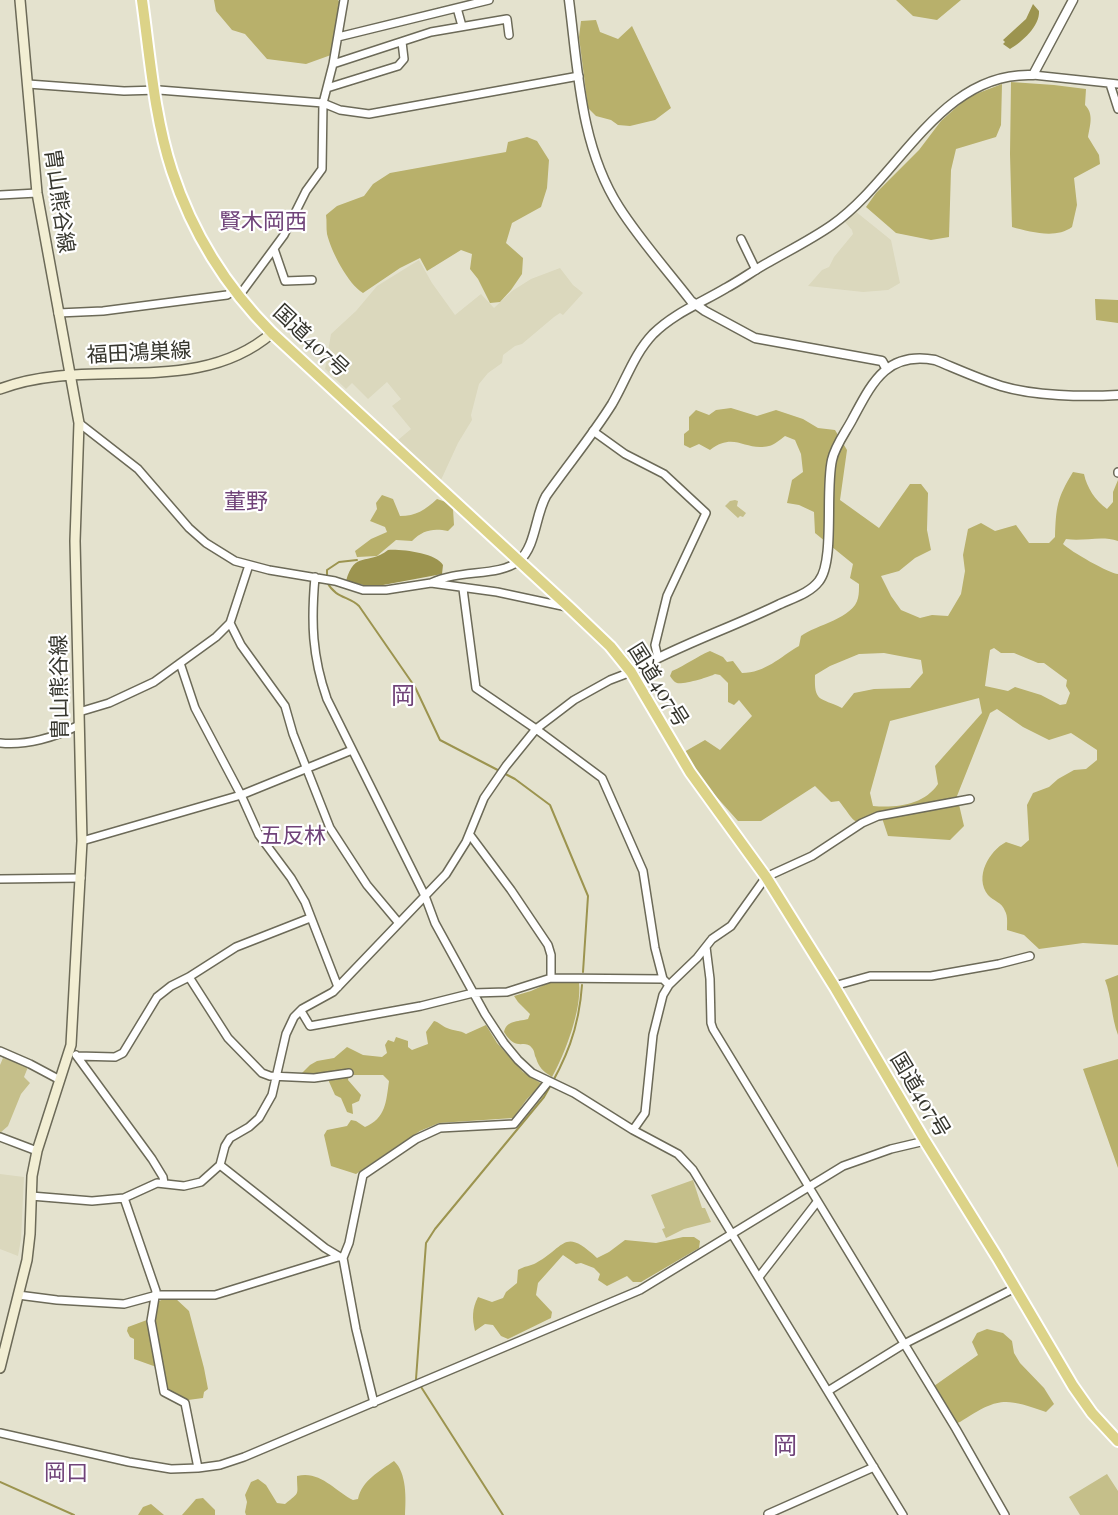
<!DOCTYPE html>
<meta charset="utf-8">
<style>
body{margin:0}
canvas{display:block;background:#e4e2ce}
</style>
<canvas width="1118" height="1515"></canvas>
<script>
const g = document.querySelector('canvas').getContext('2d');
g.lineJoin = 'round';
function paint(path, color) { g.fillStyle = color; g.fill(path, 'evenodd'); }
function strokePath(path, color, width, dash) { g.strokeStyle = color; g.lineWidth = width; g.lineCap = dash ? 'butt' : 'round'; g.setLineDash(dash || []); g.stroke(path); }
function write(font, color, halo, rows, align = 'center') {
  g.font = font + ' "Playfair Display","Noto Sans JP",serif'; g.lineWidth = 4.5; g.setLineDash([]); g.textBaseline = 'middle'; g.strokeStyle = halo; g.fillStyle = color; for (const [text, x, y, turn = 0] of rows) {
    g.save(); g.translate(x, y); g.rotate((+turn || 0) * Math.PI / 180); g.textAlign = isNaN(turn) ? turn : align; if (halo) g.strokeText(text, 0, 0); g.fillText(text, 0, 0); g.restore();
  }
}
paint(new Path2D(`
 M855,211L891,240L900,283L888,290L863,292L808,286L822,270L829,267L834,257L853,234L852,230L844,221Z
 M419,260L432,283L455,315L481,294L494,308L512,291L531,279L560,268L573,285L583,293L563,315L560,313L554,317L522,344L515,346L503,355L502,363L488,373L479,384L471,415L472,420L458,443L441,480L398,440L411,429L392,406L401,399L387,382L368,399L352,383L346,389L325,369L331,334L356,311L377,286Z
 M0,1174L24,1177L21,1239L18,1256L0,1249Z`), '#dbd8bd');
paint(new Path2D(`
 M735,500L738,501L737,506L746,513L743,517L740,516L738,518L725,506L730,501Z
 M3,1058L28,1067L24,1077L30,1083L21,1094L8,1126L0,1133V1065Z
 M693,1180L702,1208H705L711,1222L684,1229L666,1238L662,1229L665,1228L651,1195Z
 M1107,1474L1118,1491V1515H1080L1069,1497Z`), '#c5bf8a');
paint(new Path2D(`
 M214,0H338L341,4L331,55L306,64L267,59L245,34L232,30L216,11Z
 M896,0H961L937,20L913,16Z
 M596,20L600,32L618,39L632,26L671,108L655,120L630,126L618,125L611,120L596,116L588,108L579,37L581,21Z
 M1011,82L1054,85L1086,89L1085,105C1094,114 1090,125 1088,137L1099,155L1100,164L1074,178L1077,205L1072,227C1056,239 1031,232 1012,227L1010,154Z
 M1002,84L1001,125L996,137L956,149L951,170L949,237L931,240L896,233L866,207L876,193L919,150L941,121L968,97Z
 M527,137L537,141L549,160L547,188L541,207L512,223L506,243L523,258L522,274L511,290L500,302L490,303L478,279L470,269L472,254L461,250L427,271L420,258L400,268L363,293C348,284 331,251 327,234C326,228 327,221 326,215L337,206L364,196L373,184L390,173L506,152L508,142Z
 M1095,299L1118,300V323L1096,320Z
 M731,408L757,416L776,410L803,419L818,428L835,430L847,450L840,500L879,528L910,484H921L928,493L927,530L931,550L915,558L899,571L881,576L891,596L901,610L920,618L932,615L948,616L961,594L965,571L963,555L968,529L981,523L995,531L1016,525L1029,543H1049L1055,537C1056,507 1057,498 1073,472L1084,474C1087,488 1095,500 1107,509L1113,502V492L1118,480V541C1100,535 1084,542 1066,539L1063,544C1070,551 1110,574 1118,574V945L1083,943L1039,949L1024,935L1007,930C1007,924 1008,916 1005,911C1002,902 993,901 988,895C974,877 989,851 1006,842L1021,847L1029,840L1027,805L1033,793L1049,787L1058,779L1074,770L1086,769L1097,760V750L1071,733L1049,740L1023,727L997,709L990,713L957,796L964,826L950,840L888,836L882,818C850,825 858,825 839,801L831,802L815,786L761,821H738L705,784L684,752L705,740L720,750L752,716L739,700L734,705L728,702V683L720,675L715,674C710,677 682,685 677,683C674,682 672,679 670,676L672,671C686,665 696,657 710,651L723,657L727,662L733,661L742,673C765,673 780,657 799,646L801,636C816,625 854,618 858,598C859,594 859,589 859,584L850,578L853,564L815,533L814,512L799,505L787,503L792,480L803,472L801,454L795,440L785,436C781,439 774,445 769,446C745,452 735,431 710,450L699,444L690,448L684,445V434L689,430V417L696,410L709,415L716,410ZM994,648L1001,653H1014L1038,663H1044L1067,680L1066,686L1070,693L1066,704L1060,705L1041,695L1015,687L1008,691L985,686L990,650ZM884,653L921,660L923,673L910,688L874,689L854,693L842,708C820,697 814,703 815,675L830,666L859,654ZM979,698L982,713L935,766L938,784C924,805 897,808 873,806L870,793L890,721Z
 M382,495L393,499L400,516C416,516 425,510 437,499L446,502L453,509L454,525L448,531C433,528 423,530 412,541L396,540L377,556L357,557L355,551L371,539L387,532L385,527L370,521L377,509L376,503Z
 M1118,975V1035C1111,1017 1112,998 1105,980Z
 M553,981L579,983C582,1009 565,1054 552,1077C543,1071 539,1068 536,1058C534,1055 535,1051 532,1048C524,1038 517,1053 504,1032C507,1020 517,1022 528,1019L530,1014L518,1002L514,996L531,991Z
 M434,1021C439,1022 442,1026 447,1028C454,1031 460,1030 466,1034L486,1025L497,1043L523,1072L542,1084L527,1099L513,1118L439,1123L420,1131L356,1174L331,1166L324,1135L327,1130L347,1126L351,1120L356,1121L365,1127C386,1118 386,1102 389,1081L383,1075H349L348,1080L361,1095L359,1101L352,1104L353,1114L347,1112L341,1098L335,1095L326,1075H305L302,1073L310,1065L317,1061L334,1058L347,1047L363,1055L382,1057L387,1053L385,1045L388,1040L394,1042L396,1037L408,1041V1047L412,1050L428,1044L426,1032Z
 M1118,1059V1168L1083,1069Z
 M683,1237H694L700,1241L699,1248L641,1282H633L627,1276L607,1286L598,1280L600,1274L594,1268L581,1263L576,1264L563,1255L538,1283L536,1295L552,1312L551,1318L508,1339L501,1336L493,1325L485,1324L475,1331C472,1318 472,1309 478,1297L492,1302L503,1298L506,1292L517,1283L518,1270C524,1266 531,1266 536,1263C566,1246 564,1227 597,1258L609,1252L625,1240L656,1243Z
 M166,1298H175L189,1311L204,1368L208,1389L204,1392L203,1398L188,1400L168,1391L162,1369L134,1359V1339L130,1337L127,1331L128,1327L155,1317L157,1302Z
 M987,1329L1003,1333L1012,1341L1014,1353L1020,1363L1044,1388L1054,1404L1046,1412C1003,1397 998,1398 960,1422L957,1423L953,1420L934,1386L978,1355L972,1342L977,1333Z
 M394,1461C407,1473 406,1499 405,1515H246L245,1512L247,1502L245,1495L251,1482L258,1479L266,1485L277,1503L285,1504C301,1491 297,1496 297,1476C320,1470 335,1491 353,1500L358,1499C362,1480 380,1471 394,1461Z
 M203,1498L215,1510V1515H182L196,1499Z
 M151,1504L164,1515H138L143,1507Z`), '#b8b06b');
paint(new Path2D(`
 M1033,4L1039,11C1040,26 1022,42 1010,49L1003,44L1005,42L1003,40L1026,19Z
 M388,550C401,549 436,553 443,565L442,574L383,585L368,586L346,581C355,550 367,566 388,550Z`), '#9c944f');
strokePath(new Path2D(`
 M327,577V570L339,562L357,560
 M327,582C336,599 349,596 359,606L415,687L440,740L515,779L550,805L588,896L583,972
 M0,1482L74,1515
 M503,1515L416,1379L426,1243L435,1229L544,1097C566,1060 579,1029 582,985`), '#9c944f', 2);
const minor = new Path2D(`
 M457,8L462,26
 M338,37L489,0
 M333,64L431,32L507,19L509,35
 M1033,75L1118,84
 M28,84L124,91L159,90L323,103L340,110L369,114L579,76
 M1110,84L1118,109
 M327,88L398,66L404,59L402,42
 M0,195L37,193
 M741,239L756,270
 M274,249L285,281L312,280
 M239,296L284,235L306,191L322,169L323,103L333,64L344,0
 M58,313L103,311L227,295L235,290
 M79,423L138,469L189,528L206,543L235,561L269,570L335,581L363,590H386L431,583L497,592L567,607
 M593,431L625,454L664,474L706,513L667,596L655,645L658,658
 M1118,473V472
 M315,577C311,622 312,656 327,699L425,896L435,923L485,1014L504,1043L518,1060L532,1073L574,1093L633,1130L678,1154L693,1170L903,1515
 M431,583C460,569 498,577 519,561
 M463,589L476,688L536,729L602,778L643,871L655,948L663,979L669,985
 M230,623L241,645L285,706L293,734L330,828L367,885L398,922
 M180,663L195,708L241,795L259,835L291,878L305,902L338,987
 M79,712L109,703L154,682L216,637L230,623L249,565
 M0,743C26,746 56,737 79,725
 M470,835L511,890L548,945L551,955V978
 M82,841L241,795L352,750
 M0,879L81,878
 M706,947L710,979L711,1023L713,1029L956,1429L1005,1515
 M189,977L228,1038L262,1073L270,1076L314,1078L349,1073
 M834,986L870,976H931L999,964L1030,956
 M301,1011L310,1026L421,1006L473,993L507,992L551,978L663,979
 M0,1051L30,1064L60,1080
 M76,1055L152,1159L163,1177L164,1183
 M77,1056L115,1057L123,1053L157,997L171,986L189,977L236,947L310,918
 M633,1130L645,1113L653,1035L663,995L669,985L697,958L712,939L731,926L766,877L812,856L862,823L878,816L970,799
 M0,1137L37,1151
 M220,1165L325,1248L340,1257
 M31,1196L92,1201L124,1198L157,1183L184,1186L201,1182L220,1165L225,1146L230,1138L249,1127L259,1118L272,1095L286,1034L294,1017L302,1009L333,992L446,874L466,842L484,798L506,766L536,729L574,700L610,680L631,672
 M124,1198L156,1291L151,1321L164,1392L185,1403L198,1468
 M759,1277L817,1202
 M18,1295L57,1300L124,1304L157,1295H215L338,1257
 M828,1391L904,1344L1015,1288
 M374,1403L356,1329L343,1258L349,1243L363,1175L416,1139L440,1128L514,1124L548,1082
 M0,1433L129,1462L171,1469L198,1468L220,1465L244,1457L640,1290L843,1166L891,1149L925,1141
 M768,1514L874,1467`);
const tertiary = new Path2D(`
 M569,0C578,69 580,146 619,207C640,240 667,270 691,301L705,311L755,338L882,361L886,368
 M519,561C536,546 535,516 546,496C567,466 592,436 612,404C626,380 634,354 653,334C674,313 701,303 726,288C741,280 754,270 769,262C790,250 812,239 832,225C899,178 940,71 1033,75L1073,0
 M631,672C679,645 731,628 780,604C793,598 810,593 819,581C835,561 825,490 832,460C835,446 845,433 852,420C872,383 886,351 935,360C957,369 979,379 1001,386C1034,396 1083,397 1118,395`);
const secondary = new Path2D(`
 M0,389C89,355 195,399 272,333
 M0,1368L27,1260L30,1234L32,1176L37,1151L71,1045L82,841L75,541L79,423L37,193L20,0`);
const trunk = new Path2D(`
 M142,0C150,57 154,116 172,171C192,232 227,288 272,333L570,608L610,646L631,672L690,772L766,877L834,986L925,1141L997,1257L1073,1386L1092,1413L1118,1441`);
strokePath(minor, '#6c6a58', 10);
strokePath(tertiary, '#6c6a58', 11);
strokePath(secondary, '#6c6a58', 12);
strokePath(trunk, '#fff', 14);
strokePath(minor, '#fff', 7);
strokePath(tertiary, '#fff', 8);
strokePath(secondary, '#f2eed3', 9);
strokePath(trunk, '#dcd388', 10);
write('21px', '#36362e', '#fff', [
 ["胄山熊谷線",59,201,82],
 ["国道407号",311,341,43],
 ["福田鴻巣線",139,353,-3],
 ["国道407号",658,685,58],
 ["胄山熊谷線",60,687,-91],
 ["国道407号",920,1095,59]
]);
write('22px', '#704379', '#fff', [
 ["賢木岡西",263,222],
 ["董野",246,502],
 ["五反林",293,836],
 ["岡口",66,1473]
]);
write('24px', '#704379', '#fff', [
 ["岡",403,697],
 ["岡",785,1447]
]);
</script>
